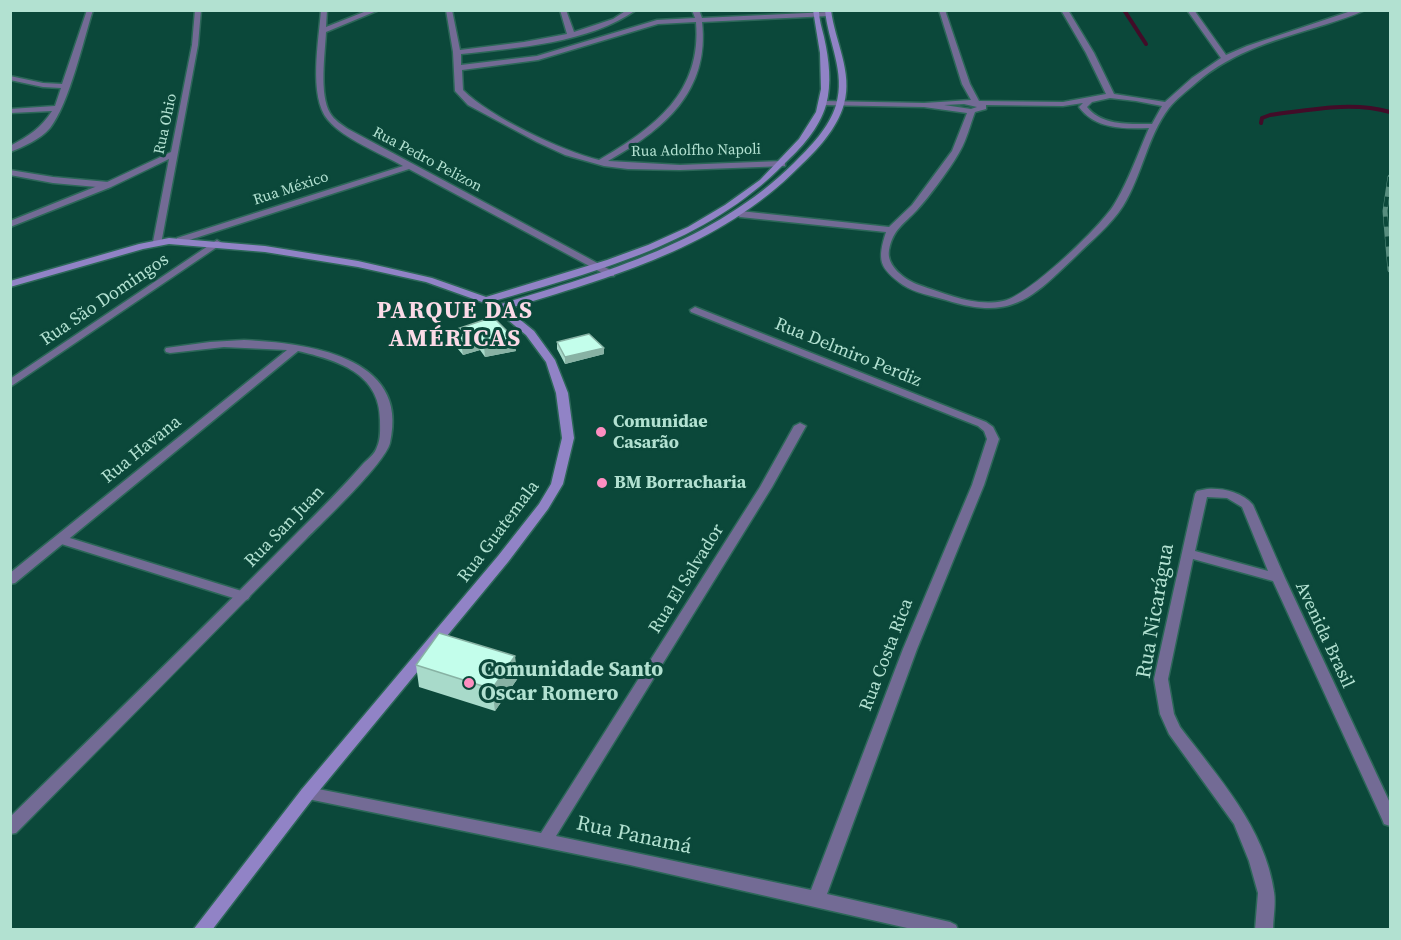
<!DOCTYPE html>
<meta charset="utf-8">
<style>
body{margin:0}
#map{position:relative;width:1401px;height:940px;overflow:hidden;background:#0b483a;font-family:"Source Serif 4",serif}
canvas{display:block}
.frame{position:absolute;inset:0;border:12px solid #b2e1d1;pointer-events:none}
</style>
<div id="map">
<canvas width="1401" height="940"></canvas>
<div class="frame"></div>
</div>
<script>
const g = document.querySelector('canvas').getContext('2d');
g.lineJoin = 'round';
function strokePath(path, color, width, dash) { g.strokeStyle = color; g.lineWidth = width; g.lineCap = dash ? 'butt' : 'round'; g.setLineDash(dash || []); g.stroke(path); }
function paint(path, color) { g.fillStyle = color; g.fill(path, 'evenodd'); }
function write(font, color, halo, rows, align = 'center') {
  g.font = font + ' "Source Serif 4",serif'; g.lineWidth = 6; g.setLineDash([]); g.textBaseline = 'middle'; g.strokeStyle = halo; g.fillStyle = color; for (const [text, x, y, turn = 0] of rows) {
    g.save(); g.translate(x, y); g.rotate((+turn || 0) * Math.PI / 180); g.textAlign = isNaN(turn) ? turn : align; if (halo) g.strokeText(text, 0, 0); g.fillText(text, 0, 0); g.restore();
  }
}
strokePath(new Path2D(`
 M1124,10L1146,44
 M1261,123L1262,118L1270,115C1310,110 1351,101 1390,112`), '#420c28', 4);
const lane = new Path2D(`
 M10,170L53,177L108,182L112,185L108,188L53,183L10,175Z
 M60,535L248,593L250,596L248,599L243,601L55,542L54,539Z`);
const street = new Path2D(`
 M87,10H93C83,42 69,104 50,128C41,139 23,147 10,152V146C29,136 41,128 52,111L10,113V109L55,106L61,88L43,87L10,80V76L43,83L62,84Z
 M195,10H201L198,45L161,244L158,245L153,242L169,159L111,187L10,227V221L105,183L171,152L192,45Z
 M321,10H327L326,27L369,10H379L326,32C325,54 319,94 330,113C334,120 342,125 348,129L614,272V276H608L409,169L183,242H177V238L403,166C380,153 344,139 328,120C308,97 319,39 321,10Z
 M446,10H452L460,50L524,42L567,34L560,10H566L574,32L613,19L627,10H636C590,43 516,48 461,54V65L537,56L657,20L695,18L692,10H699L702,18L828,12L831,14L828,16L702,22C710,92 663,130 608,161L680,165L782,161L785,162V166L680,170L628,169L604,166L565,155L537,142L468,105L455,91L453,52ZM696,22C702,93 654,128 599,160C562,151 490,117 463,90L462,70L538,60L658,24Z
 M939,10H945L970,84L979,101L1063,102L1106,94L1086,53L1061,10H1068L1094,53L1114,94L1165,102L1192,78L1221,58L1187,10H1194L1226,55L1247,46L1354,10H1365C1353,16 1339,20 1327,24C1279,39 1234,50 1196,83C1187,91 1176,99 1169,108C1147,137 1142,176 1123,206C1111,225 1092,240 1076,256C1031,299 1011,321 946,300C932,296 915,293 903,285C879,268 877,260 886,232L740,217L736,214L740,211L889,227L912,205L952,151L967,113L924,107L823,105L819,103L823,101L924,103L971,100L962,84ZM1110,98L1136,101L1162,106L1152,124C1130,124 1102,126 1087,107L1092,102ZM1083,103L1079,107C1095,129 1123,129 1149,128C1138,153 1129,180 1115,203C1103,225 1027,297 1003,301C975,307 946,294 919,285C905,280 886,266 889,250C893,229 904,224 917,210C929,197 952,166 960,151C967,139 970,125 975,112L986,109V105L1063,106ZM964,104L977,107L971,109L944,105Z
 M217,240L222,243L220,245L10,387V379Z
 M695,307L986,422L993,427L999,439L984,485L917,649L827,894L950,922L956,925L958,930H916L630,865L308,799L302,797L300,793L302,789L308,787L541,833L760,487L794,426L800,423L806,426L772,487L556,836L811,890L903,649L972,485L987,439L984,431L978,426L691,312L690,310Z
 M244,340C305,343 411,355 390,443C385,463 324,521 307,538C210,637 113,735 16,833L10,834V817C106,723 202,629 297,533C320,510 342,488 363,464C368,459 375,454 377,447C381,438 380,429 380,420C380,373 337,360 298,351L15,583L10,584V573L287,350L224,347L170,353L166,352L165,350L166,348L210,342Z
 M1207,489C1223,488 1242,492 1253,505L1285,578L1390,803V826L1384,824L1382,819L1273,581L1193,559L1168,679L1174,714L1180,727C1218,777 1265,828 1274,892C1276,904 1273,918 1273,930H1255L1258,893L1249,861L1234,824L1169,734L1160,714L1154,679L1195,494L1197,491ZM1207,497L1227,498L1242,507L1268,571L1195,551Z`);
const secondary = new Path2D(`
 M813,10H819C819,20 822,28 824,37C829,59 832,84 826,105C819,129 801,148 784,164C707,243 598,271 494,301L501,304C606,272 714,242 794,163C810,147 829,128 836,105C846,72 828,42 825,10H831C835,42 853,72 844,104C837,129 817,150 799,167C720,247 612,277 507,309L534,331L555,360L568,393L574,438L563,484L548,509L508,562L314,797L212,930H193L302,789L498,556L539,504L551,484L562,438L556,393L546,362L526,335L496,310L482,302L426,282L358,267L265,252L169,244L143,249L10,287V281L139,244L169,238L265,246L358,261L432,278L486,297L607,260L648,245L688,227L725,205L760,180L799,139L816,112L821,89L820,53Z`);
strokePath(lane, '#2c6758', 3);
strokePath(street, '#2c6758', 3);
strokePath(secondary, '#2c6758', 3);
paint(lane, '#736b95');
paint(street, '#736b95');
paint(secondary, '#9183c6');
const rail = new Path2D(`
 M1390,177L1385,211L1390,270`);
strokePath(rail, '#588e7f', 5);
strokePath(rail, '#0b483a', 4, [10]);
paint(new Path2D(`
 M493,317L516,351L485,357L480,350L463,355L452,342L451,331Z
 M557,342L604,354L565,364L557,349Z
 M416,665L518,678L495,711L419,687Z`), '#a8daca');
paint(new Path2D(`
 M479,338L480,350L463,355L461,344Z
 M515,339L516,351L485,357L484,346Z
 M604,348V354L565,364V357Z
 M515,656L518,678L495,711L492,689Z`), '#88b2a4');
const building = new Path2D(`
 M493,317L515,339L484,346L479,338L461,344L451,331Z
 M589,334L604,348L565,357L557,342Z
 M439,633L515,656L492,689L416,665Z`);
paint(building, '#c3feeb');
strokePath(building, '#88b2a4', 1.5);
for (const [x, y, r, color] of [
 [601,432,6,"#fd8ec0"],
 [602,483,6,"#fd8ec0"],
 [469,683,6,"#fd8ec0"]
]) { const dot = new Path2D(); dot.arc(x, y, r, 0, 2 * Math.PI); g.fillStyle = color; g.fill(dot); strokePath(dot, '#0b483a', 2); }
write('15px', '#b2e1d1', '#0b483a', [
 ["Rua Ohio",166,124,-78],
 ["Rua Adolfho Napoli",696,151,-1],
 ["Rua Pedro Pelizon",427,160,28],
 ["Rua México",291,189,-18]
]);
write('18px', '#b2e1d1', '#0b483a', [
 ["Rua São Domingos",105,300,-34],
 ["Rua Delmiro Perdiz",848,353,22],
 ["Rua Havana",142,450,-39],
 ["Rua San Juan",285,527,-46],
 ["Rua Guatemala",499,532,-53],
 ["Rua El Salvador",687,579,-58],
 ["Avenida Brasil",1324,635,65],
 ["Rua Costa Rica",887,655,-69]
]);
write('bold 18px', '#b2e1d1', '#0b483a', [
 ["Comunidae",613,422],
 ["Casarão",613,443],
 ["BM Borracharia",614,483]
], 'left');
write('21px', '#b2e1d1', '#0b483a', [
 ["Rua Nicarágua",1156,611,-80],
 ["Rua Panamá",634,836,12]
]);
write('bold 21px', '#b2e1d1', '#0b483a', [
 ["Comunidade Santo",481,671],
 ["Oscar Romero",481,695]
], 'left');
g.letterSpacing = '1.5px';
write('bold 24px', '#fbdae7', '#0b483a', [
 ["PARQUE DAS",455,312],
 ["AMÉRICAS",455,340]
]);
g.letterSpacing = '0px';
</script>
